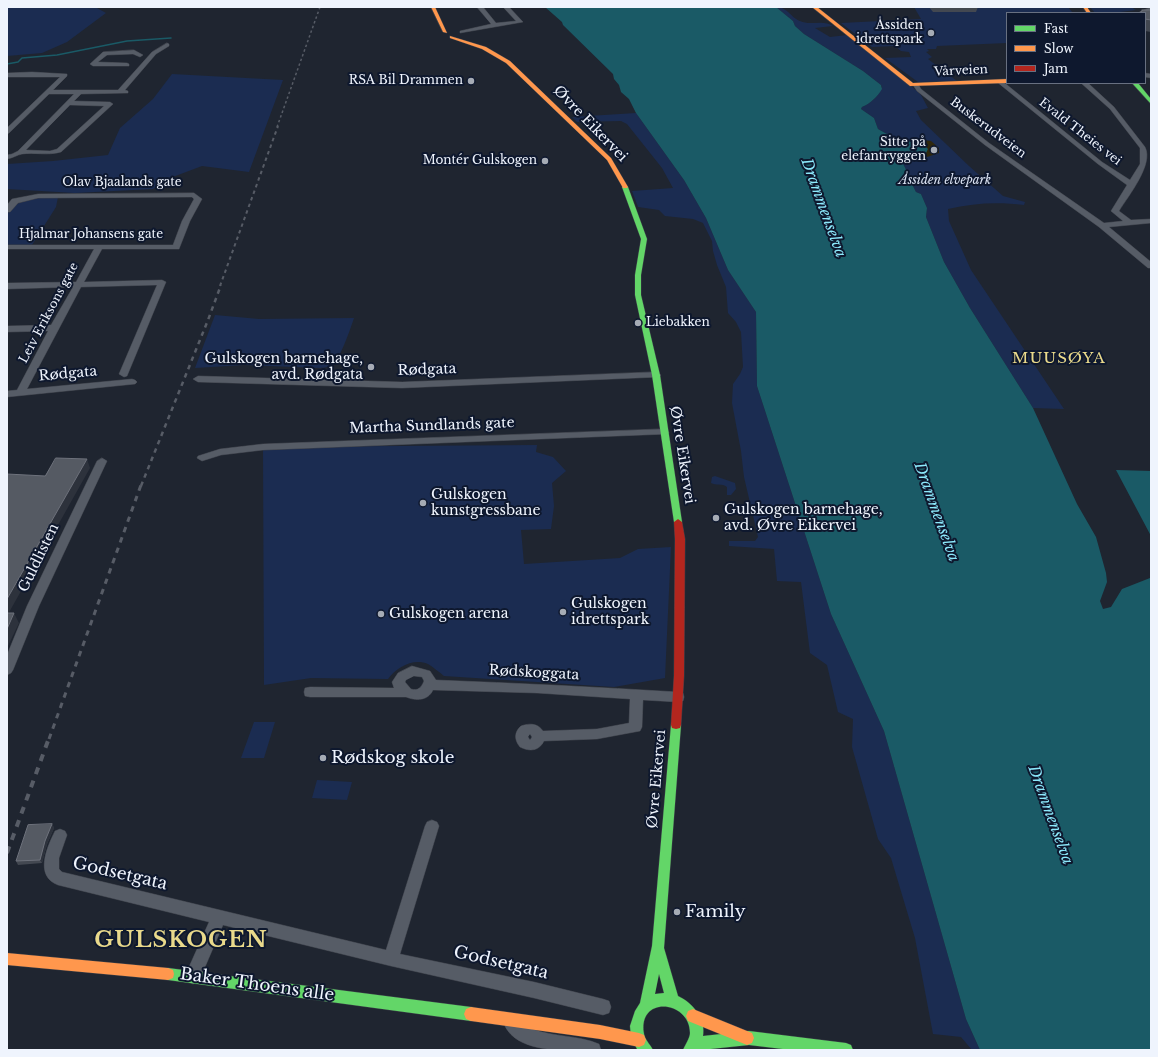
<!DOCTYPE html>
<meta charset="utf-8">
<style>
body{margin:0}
#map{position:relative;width:1158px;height:1057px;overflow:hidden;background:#1f2530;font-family:"Libre Baskerville",serif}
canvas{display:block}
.frame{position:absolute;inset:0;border:8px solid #eff4fd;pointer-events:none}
.legend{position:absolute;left:1006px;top:12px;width:140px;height:72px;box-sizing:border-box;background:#0e182e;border:1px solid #687081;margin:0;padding:5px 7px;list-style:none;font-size:12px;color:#eff4fd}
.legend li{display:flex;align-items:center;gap:8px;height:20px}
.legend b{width:20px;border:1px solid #687081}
</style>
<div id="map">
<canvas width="1158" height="1057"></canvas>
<div class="frame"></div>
<ul class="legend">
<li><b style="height:5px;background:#63d668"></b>Fast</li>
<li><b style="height:5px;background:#ff974d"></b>Slow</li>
<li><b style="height:5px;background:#b3261e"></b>Jam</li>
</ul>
</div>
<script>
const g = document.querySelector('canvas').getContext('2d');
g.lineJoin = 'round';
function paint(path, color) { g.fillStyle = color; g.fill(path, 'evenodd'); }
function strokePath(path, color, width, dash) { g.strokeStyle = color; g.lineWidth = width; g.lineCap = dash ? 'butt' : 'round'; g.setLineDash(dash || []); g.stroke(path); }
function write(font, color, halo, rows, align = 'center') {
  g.font = font + ' "Libre Baskerville",serif'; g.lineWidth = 4; g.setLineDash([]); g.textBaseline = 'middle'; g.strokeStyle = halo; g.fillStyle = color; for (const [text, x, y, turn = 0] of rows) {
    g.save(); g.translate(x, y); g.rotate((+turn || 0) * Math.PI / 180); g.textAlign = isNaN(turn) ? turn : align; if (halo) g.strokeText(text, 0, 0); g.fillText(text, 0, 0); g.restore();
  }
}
paint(new Path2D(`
 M7,7H98L97,8L106,13L67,42L42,53L7,56Z
 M776,7C788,7 790,17 800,21C810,26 824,19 833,26L815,28L830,37L847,35L916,90L921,95L928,108L916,111L921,120L969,166L1003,196L1025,202L1024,205C998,202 974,203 948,209L949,221L971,270L1064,409L1033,408L970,308L944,262L926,217L927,208L921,194L916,192L912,184H910L905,178L910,177L902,162L909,157H918L915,142L892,140L887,138V134L878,129L874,118L861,109L862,107C871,103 878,97 882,87L881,85L863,71L804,34L795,26L793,21Z
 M914,7H1068L1073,13H1007V43L937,46L936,49H927L929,51L926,52L932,57L928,59L957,81L918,82L885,58L911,57L909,52L901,51L895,46L872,47L841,23L921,19Z
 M1090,7H1131L1136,10L1112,13H1095Z
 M172,74L283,80L249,172L202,166L170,178L153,189L75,193L7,189V164L53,161L108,155L120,128L153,99Z
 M636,113L684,180L706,218L728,270L756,312L757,386L831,614L884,731L966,1019L980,1050H972L961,1037L933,1034L915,938L891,858L878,839L852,747L853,719L838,712L827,665L810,653L801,582L777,581L774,549L729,546V541H755L758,537L744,477L741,451L732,403L733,384L740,374L743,367L741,332L736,322L728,313L726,287L717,265L713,251L712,241L703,223L693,219L665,216L659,210L638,207L632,191L673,188L662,168L627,124L621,121L577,122L572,117Z
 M58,197L56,207L32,245H7V212C22,197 38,197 58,197Z
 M215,315L259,319L354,318C351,327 340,360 332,365C328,367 324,368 320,368L244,365L195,368Z
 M537,445L536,452L553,457L566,471L552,483L554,506L551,529L521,530L524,564L620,558L638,549L671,547L665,678L614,687L444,676C439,672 433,667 428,664C413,658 397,667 388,679L311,678L264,685L263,447Z
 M715,476L735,483L736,489L731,495H727V487C722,483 716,486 711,483L712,477Z
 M254,722H275L264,758H241Z
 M317,780L352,782L347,800L312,798Z`), '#1b2c51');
paint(new Path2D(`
 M914,139L931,141L939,148V153L927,157H918L925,155L911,142Z`), '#2f280d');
paint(new Path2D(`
 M545,7H776L793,21L795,26L804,34L863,71L881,85L882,89C877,97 871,103 862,107L861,109L874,118L878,129L887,134V138C900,143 919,138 928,149L925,155L909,157L902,162L910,177L906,178L910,184H912L916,192L921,194L927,208L926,217L944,262L970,308L1033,408L1077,504L1096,537L1106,573L1107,582L1100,601L1103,609L1111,607L1122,589L1150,578L1151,577V1050H980L966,1019L884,731L831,614L757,386L756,312L728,270L706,218L684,180L636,113L629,99L621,92L619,85L614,79L613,74L563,25L562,22Z
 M1116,470L1151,471V536Z`), '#1a5a66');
strokePath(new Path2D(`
 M7,64L18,62L22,58L57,55L127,41L171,38`), '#1a5a66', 1.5);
const street = new Path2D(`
 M477,7H483L496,23L516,21L503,7H509L523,22L460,33V31L491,24Z
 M1151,7V11L1145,13H1138Z
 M167,43L169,44V46L156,54L125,90L128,91V93L81,94L74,101L110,102L113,104L61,152C47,156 34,152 22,154C17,155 13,158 7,159V155L12,154L18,151L74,94H49L9,133L7,134V128L60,77H7V73L32,72L67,74V76L53,90H118L152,52ZM70,105L104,106L57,149L50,151L26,150Z
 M134,50L143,55L140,57L133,54L107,55L98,62L127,63L129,64V66H93L90,64L103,52Z
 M1145,73L1151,74V78L1145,77Z
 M997,80H1001L1102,162L1130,180L1140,164V148L1110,109L1081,83H1088L1114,107L1145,147C1154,164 1129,195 1119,211L1131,220L1151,219V223L1109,227L1151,262V268H1148L1099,227L985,145L917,91L913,85L918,84L921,89L989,143L1104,223L1123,221L1111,211L1127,185L1098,164L997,82Z
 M194,193L202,199L190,221L179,249H102L84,282L162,280L166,282L127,376L124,377L119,374L157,285L81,287L27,389L132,379L135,380L137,382L135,384L7,397V391L17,390L48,331L7,332V326L51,325L73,287L7,289V283L76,282L94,249H7V245H173L182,221L194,199L192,197L38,198L18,203L10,212H7V205L12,199L38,194Z
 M656,372L661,375L659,377L402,388L198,382L193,379L198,376L402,382Z
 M664,429L669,432L668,434L263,450L221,455L202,461L197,458L198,456L220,449L263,444Z
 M102,458L107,461L39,606L13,670L11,673L7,675V655L27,606L97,461Z
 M412,666L430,671L436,680C517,683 597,687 678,692L683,693L684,697L683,701L678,702L643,700L642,727L640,731L597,739L544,741C539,751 530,752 520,747C514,740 514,732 521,726C529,723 538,723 543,731L597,729L629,723L630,699L537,693L433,690C428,701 416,701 406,697H310L305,696L304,692L305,688L310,687L394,688L392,682L398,673ZM414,676L422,677L424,681C421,688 418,691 411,689L405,682L406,680ZM530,734L532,737L530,740L528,737Z
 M432,820L437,822L439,826L400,954L534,982L603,999L609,1001L611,1007L609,1013L603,1015L534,998L391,966L223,925L199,981L193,984L187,981L185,976L209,922L58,885C34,876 47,847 55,831L60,829L65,831L67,835L59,858V869L62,872L386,950L425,826L427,822Z
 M512,1016C520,1019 524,1026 532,1029C554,1037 578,1035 599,1044L601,1050C573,1050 517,1056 504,1024L506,1018Z`);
const fast = new Path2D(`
 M1132,83H1138L1151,99V104Z
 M625,185L628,187L647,239L641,275V295L660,375L682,522L678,525L674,522L652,375L635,295V275L641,239L622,187Z
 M676,721L680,722L681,725L664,948L678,996C693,1003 706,1019 703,1036L749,1031L846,1043L851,1045L853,1050H791L749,1045L701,1050H683C685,1045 690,1038 690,1033C690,1000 637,995 644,1034C645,1040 650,1044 653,1050L637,1049L631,1037L630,1026L635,1011L640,1003L652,946L671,725L672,722ZM659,974L664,993L655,994Z
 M168,968L471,1007L476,1009L478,1014L476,1019L471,1021L168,980L163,978L162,974L163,970Z`);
const slow = new Path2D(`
 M431,7H435L447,33L443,32Z
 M812,7H817L913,83L1007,79V83L910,86Z
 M1083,7H1087L1091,13H1087Z
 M450,36L486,47L510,61L611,158L628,187L627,188H623L607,160L506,63L482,49L450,38Z
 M7,953L168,968L173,970L174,974L173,978L168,980L7,965Z
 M471,1007L600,1025L639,1033L644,1035L646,1040L644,1045L639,1047L600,1039L471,1021L466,1019L464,1014L466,1009Z
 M693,1009L752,1033L754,1038L752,1043L747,1045L688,1021L686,1016L688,1011Z`);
const jam = new Path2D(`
 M678,519L682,522L685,539L684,676L681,725L680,728L676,729L672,728L671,725L674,676L675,539L674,522Z`);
strokePath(street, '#3c4049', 1);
strokePath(fast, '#3c4049', 1);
strokePath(slow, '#3c4049', 1);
strokePath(jam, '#3c4049', 1);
paint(street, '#565c66');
paint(fast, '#63d668');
paint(slow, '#ff974d');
paint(jam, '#b3261e');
strokePath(new Path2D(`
 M277,127L320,7`), '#575c66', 1.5, [2.5, 2.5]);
strokePath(new Path2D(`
 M220,286L278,126`), '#575c66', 2, [3.5, 3.5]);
strokePath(new Path2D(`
 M141,486L208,320L221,285`), '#575c66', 2.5, [4.5, 4.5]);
strokePath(new Path2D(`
 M49,739L141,485`), '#575c66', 3, [5.5, 5.5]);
strokePath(new Path2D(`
 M7,853L49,738`), '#575c66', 4, [7, 7]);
paint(new Path2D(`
 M929,7H978L976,12H933Z
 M1142,10H1151V32L1145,31V13L1142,12Z
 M52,824L54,828L47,844L42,863L18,865L16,861Z`), '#434851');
paint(new Path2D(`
 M87,459L90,468L7,616V599Z
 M14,613L19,623L7,648V629Z
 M52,824L54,828L47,844L42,863L40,860L45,841Z`), '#2d323c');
const building = new Path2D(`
 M1142,10H1151V20L1145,19V13H1139L1142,11Z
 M56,458L87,459L7,599V474L45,476Z
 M7,613H14L7,629Z
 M52,824L45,841L40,860L16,861L28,825Z`);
paint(building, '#555a63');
strokePath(building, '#6e727c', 1);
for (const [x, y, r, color] of [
 [931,33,4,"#a6acb5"],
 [471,81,4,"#a6acb5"],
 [934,150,4,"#a6acb5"],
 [545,161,4,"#a6acb5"],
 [638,323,4,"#a6acb5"],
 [371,367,4,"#a6acb5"],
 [423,503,4,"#a6acb5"],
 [716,518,4,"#a6acb5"],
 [563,612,4,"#a6acb5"],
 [381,614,4,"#a6acb5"],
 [323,758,4,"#a6acb5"],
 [677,912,4,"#a6acb5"]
]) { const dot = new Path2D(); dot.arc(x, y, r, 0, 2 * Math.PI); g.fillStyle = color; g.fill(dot); strokePath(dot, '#0e182e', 1.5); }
write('12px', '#eff4fd', '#0e182e', [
 ["Åssiden",923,26],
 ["idrettspark",923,40],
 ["RSA Bil Drammen",463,81],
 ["Sitte på",926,143],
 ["elefantryggen",926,157],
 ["Montér Gulskogen",537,161],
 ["Liebakken",646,323,"left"]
], 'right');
write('12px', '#eff4fd', '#0e182e', [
 ["Vårveien",961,71,-3],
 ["Buskerudveien",988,128,37],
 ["Evald Theies vei",1080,132,38],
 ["Olav Bjaalands gate",122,183],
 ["Hjalmar Johansens gate",91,235],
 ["Leiv Eriksons gate",49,313,-62]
]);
write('italic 12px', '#dbe3f3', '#0e182e', [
 ["Åssiden elvepark",945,181]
]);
write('14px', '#eff4fd', '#0e182e', [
 ["Øvre Eikervei",590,124,46],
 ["Rødgata",427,370,-2],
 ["Rødgata",68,374,-5],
 ["Martha Sundlands gate",432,426,-2],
 ["Øvre Eikervei",682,455,81],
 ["Guldlisten",39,558,-64],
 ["Rødskoggata",534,673,3],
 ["Øvre Eikervei",657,779,-85]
]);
write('14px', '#eff4fd', '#0e182e', [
 ["Gulskogen barnehage,",363,359,"right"],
 ["avd. Rødgata",363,375,"right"],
 ["Gulskogen",431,495],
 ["kunstgressbane",431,511],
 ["Gulskogen barnehage,",724,510],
 ["avd. Øvre Eikervei",724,526],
 ["Gulskogen",571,604],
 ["idrettspark",571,620],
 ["Gulskogen arena",389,614]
], 'left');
write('italic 15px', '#8ce9fc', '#0e182e', [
 ["Drammenselva",823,208,70],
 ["Drammenselva",936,512,70],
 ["Drammenselva",1050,815,70]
]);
g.letterSpacing = '1px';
write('15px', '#e9d98b', '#0e182e', [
 ["MUUSØYA",1059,359]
]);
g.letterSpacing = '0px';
write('17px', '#eff4fd', '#0e182e', [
 ["Rødskog skole",331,758],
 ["Family",685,912]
], 'left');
write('17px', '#eff4fd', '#0e182e', [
 ["Godsetgata",120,874,13],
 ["Godsetgata",501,963,13],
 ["Baker Thoens alle",257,985,8]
]);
g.letterSpacing = '1px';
write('bold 22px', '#e9d98b', '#0e182e', [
 ["GULSKOGEN",181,941]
]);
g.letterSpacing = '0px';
</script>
